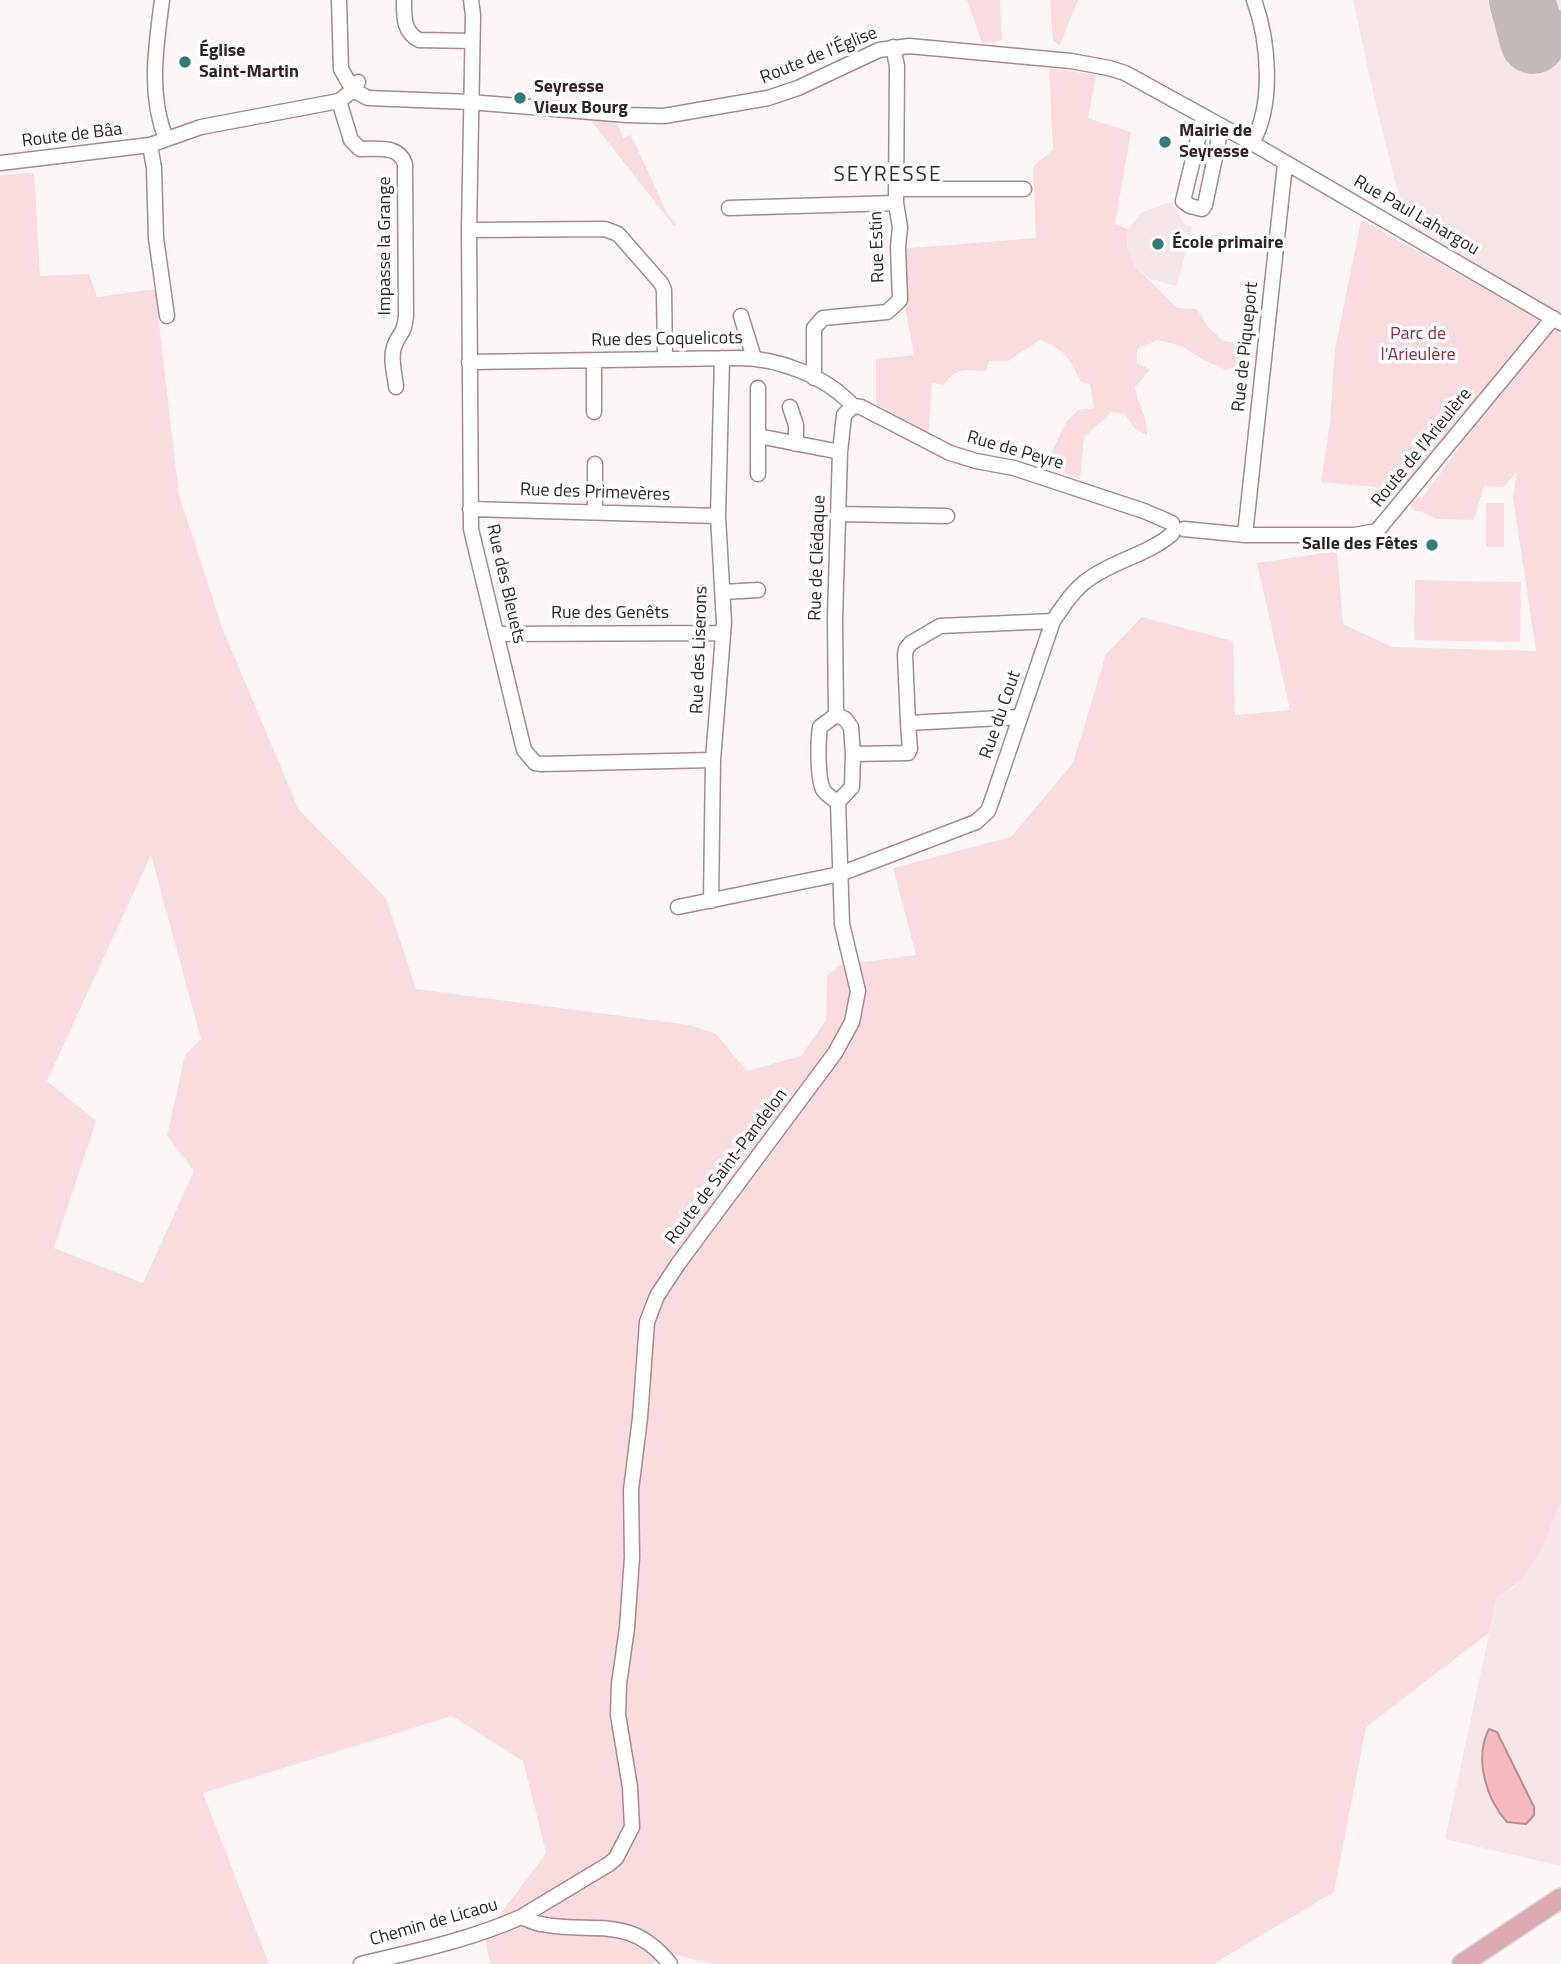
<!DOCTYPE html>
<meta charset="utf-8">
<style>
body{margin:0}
canvas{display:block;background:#fdf6f6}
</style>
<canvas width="1561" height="1964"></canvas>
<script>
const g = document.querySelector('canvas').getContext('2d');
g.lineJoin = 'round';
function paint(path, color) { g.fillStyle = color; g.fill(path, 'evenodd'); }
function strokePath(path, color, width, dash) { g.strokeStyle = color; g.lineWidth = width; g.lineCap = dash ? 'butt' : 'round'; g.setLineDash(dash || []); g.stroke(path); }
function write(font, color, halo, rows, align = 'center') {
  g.font = font + ' "Titillium Web",sans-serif'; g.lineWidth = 7; g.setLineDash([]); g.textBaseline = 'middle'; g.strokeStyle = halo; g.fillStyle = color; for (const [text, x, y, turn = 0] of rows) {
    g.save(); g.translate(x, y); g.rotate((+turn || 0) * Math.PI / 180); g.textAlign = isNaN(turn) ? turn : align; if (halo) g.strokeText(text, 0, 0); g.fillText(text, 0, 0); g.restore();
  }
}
paint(new Path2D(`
 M1353,0H1561V315L1407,228L1375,101Z
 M1170,202H1172L1184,224L1192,227L1177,286L1150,279L1135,266L1127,249L1128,229L1141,213Z
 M1561,1501V1866L1445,1839L1497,1597L1514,1587L1535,1561Z`), '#f7e6e7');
paint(new Path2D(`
 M967,0H1000L1002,40L982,43Z
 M1050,0H1078L1060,45L1053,41Z
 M1049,68L1096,75L1088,118L1131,132L1115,224L1128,229L1127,249L1135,266L1177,308L1197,309L1209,328L1223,341L1241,343L1247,351L1241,366L1226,370L1202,359L1182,346L1157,340L1137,349V363L1150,370L1135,387C1137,404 1149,418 1147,435L1134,428L1125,414L1112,412L1084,437L1080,479L1045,466L1066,422L1078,410L1094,408L1090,384L1081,382C1072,361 1063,348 1040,340L1008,361H989L986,371C964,371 959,365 943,385L932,383L928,436L876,404V359L914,355L904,303L900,249L1036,238L1033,167L1053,149Z
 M589,118L617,122L623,138L631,135L667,213L676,224L674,226Z
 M34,173L40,276L89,274L97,297L155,289L179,495L223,630L299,810L386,898L416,989L690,1025L716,1034L747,1071L801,1056L826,1020L827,975L840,965L916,955L893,868L1011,837L1073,763L1106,654L1142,617L1233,641L1235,715L1290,710L1257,563L1337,551L1343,624L1392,647L1536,651L1513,498L1517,472L1503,487L1484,486L1474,520L1436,519L1420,511H1414L1410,504L1417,497L1422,498L1461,445L1458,443L1553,325L1561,329V1501C1545,1539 1536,1577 1497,1597L1489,1633L1366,1727L1334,1892L1213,1964H711L668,1953L651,1964H490L484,1936L546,1853L523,1761L452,1716L203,1793L269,1964H0V175ZM151,855L201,1039L185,1055L167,1136L194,1171L143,1283L54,1248L96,1121L47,1081Z
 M1361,220L1538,317L1539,326L1398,497L1375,487L1321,482L1330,422L1335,349Z
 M1486,503H1504V547H1486Z
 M1415,580L1521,582L1520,642L1414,640Z`), '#fadcdf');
const water = new Path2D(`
 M1489,1729L1497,1732L1534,1807V1815L1526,1824L1507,1822C1486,1799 1474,1758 1489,1729Z`);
paint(water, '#f6bbc1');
strokePath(water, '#bb8e92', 2);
strokePath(new Path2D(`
 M1523,0C1530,26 1535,30 1561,23`), '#c2b9b9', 26);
strokePath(new Path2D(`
 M1522,0L1533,41`), '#c2b9b9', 66);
const minor = new Path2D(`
 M162,0C156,47 148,94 166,139
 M339,0L341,69L353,90L368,98L470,102L627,115L664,116L768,98L798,88L879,50L909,46L1071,61L1109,68L1125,73L1252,143L1561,323
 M404,0C404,16 403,32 419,40L472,41
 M471,0L473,15L469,230L471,529L524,750L535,763L541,764L713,760
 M339,101L351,140L360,149C378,149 399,145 405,164L406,316C404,336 399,332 394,347C390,359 395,375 396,387
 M1203,118L1183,201L1190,206L1202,209L1205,205L1220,133L1223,128
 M1252,143C1274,105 1269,41 1254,0
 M150,145L154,168L156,238L167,316
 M0,163L150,145L201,127L339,101L352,91L358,82
 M896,189H1024
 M729,208L896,203
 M469,230L605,229L618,234L661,283L664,290L665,359
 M741,316L754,358
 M594,361V412
 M469,362L739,358C778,358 826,376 853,406
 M814,378V328L823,318L887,312L900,300L898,247L900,227L896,203L897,66L893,47
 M758,388V474
 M853,406L861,407L950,453L976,461L1014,468L1144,511L1172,523
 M790,407L796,425V444
 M758,436L840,452
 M470,509L718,516
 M595,512V464
 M839,514L947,516
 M1184,529L1245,535H1354L1377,531L1553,318
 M1245,535L1285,164
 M723,592L758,590
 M496,634L723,633
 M836,715L845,719L851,727L853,754L852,787L838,802
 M908,723L905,655L906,649L911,643L940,626L1053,621
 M853,754L908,753L910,749L908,723L1020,717
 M711,901L713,760L724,622L718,516L722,358
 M678,907L840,874L976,822L988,811L991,803L1053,621C1063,606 1074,589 1089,579C1115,560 1147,555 1172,534
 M521,1917L609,1864L616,1858L632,1827L630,1787L618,1715L619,1684L627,1628L632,1557L631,1490L640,1418L647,1322L657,1296L678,1264L835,1053L852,1022L858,991L842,924L838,802C833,799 828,796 824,791C817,781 818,741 820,727L836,715L835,619L840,452L844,415L853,406
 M361,1964C415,1951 470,1940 521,1917C527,1919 534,1923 541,1924C593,1935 630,1913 670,1964`);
const major = new Path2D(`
 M1462,1964L1561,1898`);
strokePath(minor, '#a7898c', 17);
strokePath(major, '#d6d3d3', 22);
strokePath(minor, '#fff', 14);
strokePath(major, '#dda9b0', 19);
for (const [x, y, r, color] of [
 [185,62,7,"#347c7a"],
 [520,98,7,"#347c7a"],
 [1165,142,7,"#347c7a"],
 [1158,244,7,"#347c7a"],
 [1432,545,7,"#347c7a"]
]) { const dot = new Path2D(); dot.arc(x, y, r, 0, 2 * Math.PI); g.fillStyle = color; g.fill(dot); strokePath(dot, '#fff', 2.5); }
write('bold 18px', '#302425', '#fff', [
 ["Église",199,52],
 ["Saint-Martin",199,73],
 ["Seyresse",534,88],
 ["Vieux Bourg",534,109],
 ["Mairie de",1179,132],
 ["Seyresse",1179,153],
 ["École primaire",1172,244],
 ["Salle des Fêtes",1418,545,"right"]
], 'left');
write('18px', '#302425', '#fff', [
 ["Route de l'Église",819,56,-22],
 ["Route de Bâa",72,136,-7],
 ["Rue Paul Lahargou",1416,216,30],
 ["Impasse la Grange",386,246,-90],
 ["Rue Estin",878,247,-92],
 ["Rue des Coquelicots",667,340,-1],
 ["Rue de Piqueport",1246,347,-84],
 ["Route de l'Arieulère",1422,448,-51],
 ["Rue de Peyre",1015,451,16],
 ["Rue des Primevères",595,493,2],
 ["Rue de Clédaque",818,558,-88],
 ["Rue des Bleuets",505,584,77],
 ["Rue des Genêts",610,614],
 ["Rue des Liserons",700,650,-88],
 ["Rue du Cout",1001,715,-71],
 ["Route de Saint-Pandelon",727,1167,-53],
 ["Chemin de Licaou",434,1923,-16]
]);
write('18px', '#972942', '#fff', [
 ["Parc de",1418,335],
 ["l'Arieulère",1418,356]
]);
g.letterSpacing = '2px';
write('21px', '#3e2629', '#fff', [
 ["SEYRESSE",888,176]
]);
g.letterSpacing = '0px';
</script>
